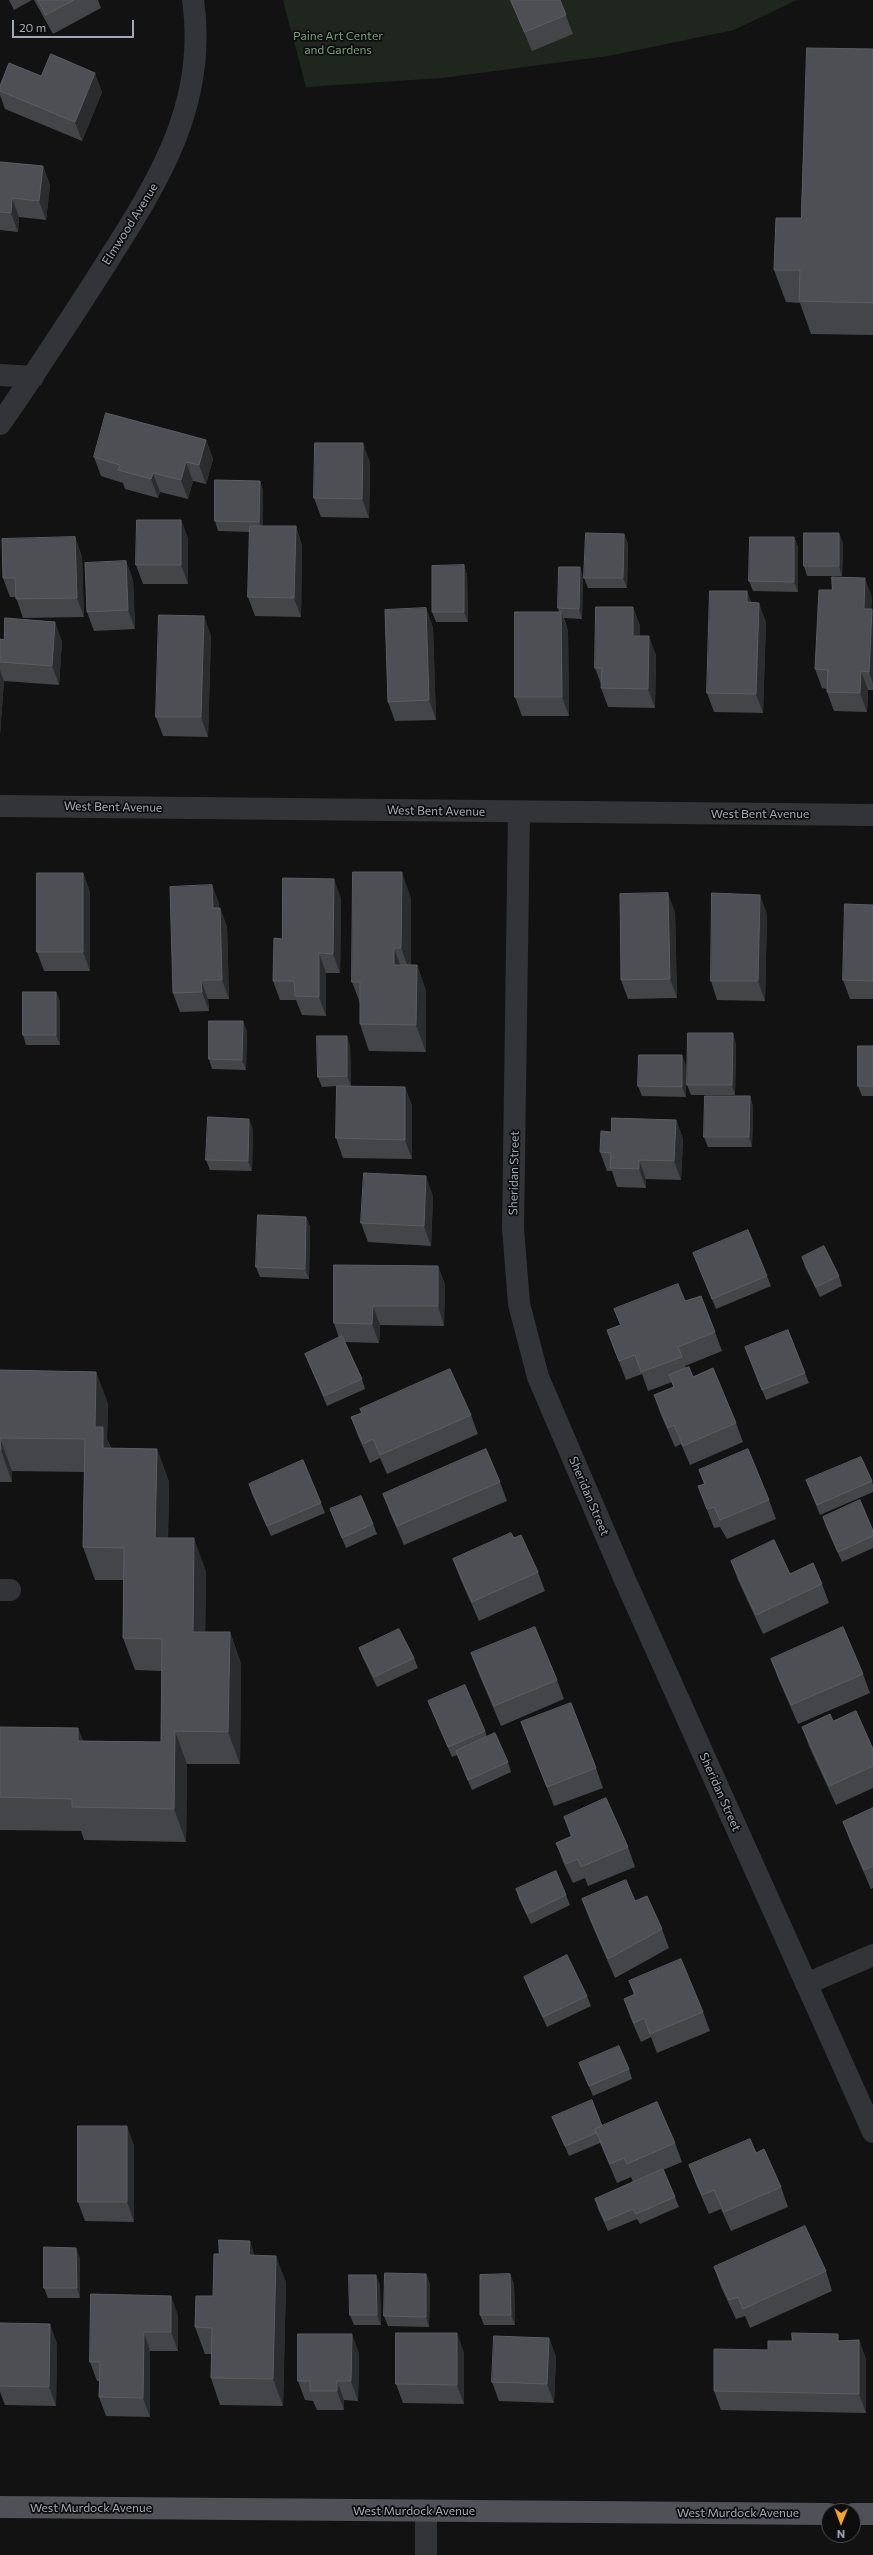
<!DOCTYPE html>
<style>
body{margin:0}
#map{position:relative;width:873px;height:2555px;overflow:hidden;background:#121213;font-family:Commissioner,sans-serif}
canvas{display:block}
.north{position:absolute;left:821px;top:2503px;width:40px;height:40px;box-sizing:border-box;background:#0d0d0e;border:1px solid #494b50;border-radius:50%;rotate:181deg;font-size:11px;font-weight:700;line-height:16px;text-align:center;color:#a3a9b4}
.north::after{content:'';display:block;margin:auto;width:14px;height:18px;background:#f7a526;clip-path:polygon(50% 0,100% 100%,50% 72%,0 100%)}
.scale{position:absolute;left:12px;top:20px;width:122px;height:18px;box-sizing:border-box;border:2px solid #a3a9b4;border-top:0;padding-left:5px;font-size:12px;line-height:14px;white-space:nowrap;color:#a3a9b4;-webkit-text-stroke:3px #0d0d0e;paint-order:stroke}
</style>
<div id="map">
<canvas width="873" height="2555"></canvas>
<div class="north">N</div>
<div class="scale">20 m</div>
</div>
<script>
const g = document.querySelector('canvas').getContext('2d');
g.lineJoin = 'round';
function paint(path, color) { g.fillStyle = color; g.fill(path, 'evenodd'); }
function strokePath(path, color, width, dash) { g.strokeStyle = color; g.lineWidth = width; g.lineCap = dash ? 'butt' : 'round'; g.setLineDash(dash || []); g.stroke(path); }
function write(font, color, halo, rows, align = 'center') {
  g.font = font + ' Commissioner,sans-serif'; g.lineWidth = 3.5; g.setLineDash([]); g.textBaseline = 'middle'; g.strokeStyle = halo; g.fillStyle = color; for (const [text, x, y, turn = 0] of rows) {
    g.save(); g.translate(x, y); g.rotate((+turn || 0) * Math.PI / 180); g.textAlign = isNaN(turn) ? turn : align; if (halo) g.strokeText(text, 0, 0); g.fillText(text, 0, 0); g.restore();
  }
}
paint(new Path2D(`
 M283,0H797L734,30L608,56L442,78L306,87Z`), '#1e261e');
strokePath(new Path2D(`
 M0,375L33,377
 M0,424C33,377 64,329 95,281C151,192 209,111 193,0
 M0,806L873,815
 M519,812L513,1228L519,1304L538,1377L625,1580L873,2132
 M0,1590H10
 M806,1984L873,1955
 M426,2555V2511`), '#333438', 22);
strokePath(new Path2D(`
 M0,2507L829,2514
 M853,2514H873`), '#4f5157', 22);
paint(new Path2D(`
 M9,0H32L14,10Z
 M34,0H98L101,8L53,34Z
 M510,0H560L573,34L532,51Z
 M873,49V335L811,334L800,303L786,302L774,270L801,218Z
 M0,86L102,92L82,141L5,109L0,95Z
 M0,162L43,166L50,185L46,220L19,217L18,232L0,230Z
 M206,440L213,459L206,484L193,481L188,499L160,492L158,498L125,489L123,483L101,476L94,457Z
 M370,462L369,518L321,517L314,498Z
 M260,481L263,491V526H296L302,546L301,617L255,616L248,597L250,532L218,531L215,521Z
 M181,520L188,539V584H143L136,565Z
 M624,534L628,544L627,588H588L584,578Z
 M75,537L82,557L84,617L23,618L16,597H10L3,578Z
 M794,537L798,547V592L753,591L749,581Z
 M843,543L842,576H807L804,566Z
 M126,561L133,580L135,629L94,631L87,612Z
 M464,565L467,575L468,622H436L432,612Z
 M583,577L582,619L564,618L568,631L569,716H522L515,697L559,612L558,608Z
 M747,591L751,602L766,622L763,713L714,712L707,693Z
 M872,597L871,609L873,613V690H868L867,712L834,711L827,692V689L822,688L815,669Z
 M633,607L640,626V636L656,655L655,708L608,707L601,688V684L595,668Z
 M426,608L433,628L436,720L395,721L388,702Z
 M211,635L208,737L163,736L156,717Z
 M0,639L62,641L59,685L4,681L0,734Z
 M83,873L90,892V971H44L37,952Z
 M212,885L219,904V908H220L227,927L229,999H208L209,1011L180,1012L173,993Z
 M341,898L340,973H326V1016L302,1015L296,1000H280L273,981L282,939Z
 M411,898V965H417L426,991V1052L369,1051L360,1024V1003L352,982Z
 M873,905V999H850L843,980Z
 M675,912L677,998L628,999L621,980Z
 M767,914L765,1001L717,1000L711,981Z
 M56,992L60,1002V1045H26L23,1035Z
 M247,1031L246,1070L212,1069L209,1059Z
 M736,1043L735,1095H691L687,1085Z
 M350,1046L351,1086L405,1087L412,1106V1159L343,1158L336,1138L337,1086L322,1087L318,1077Z
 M873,1046V1096H862L858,1086Z
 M686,1065V1097L642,1096L638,1086Z
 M750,1096L753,1107L752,1147H708L704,1137Z
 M676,1120L683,1139L681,1180L646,1179V1188L617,1187L612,1171H607L600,1152L611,1132Z
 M253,1129L252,1171L210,1170L206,1160Z
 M433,1196L431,1246L368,1242L361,1223Z
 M306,1217L310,1227L309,1279L260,1277L256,1267Z
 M693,1253L767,1276L771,1286L716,1309Z
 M802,1257L839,1276L842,1286L820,1297L805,1267Z
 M438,1266L445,1285L444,1326L380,1325L379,1343L345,1342L362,1379L365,1389L327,1406L309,1364L305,1354L339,1338L334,1323Z
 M685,1301L715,1332L722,1351L685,1366L686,1368L736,1423L743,1442L690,1465L681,1444L675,1447L661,1415L654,1395L673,1387L672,1382L648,1391L642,1374L626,1380L607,1330L620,1325L614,1309Z
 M745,1347L805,1373L809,1383L766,1400Z
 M0,1370L96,1372L108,1404L107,1439L111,1448L157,1449L169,1482L168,1538L206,1571L205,1632H230L241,1664L240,1764H187L186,1842L84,1840L81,1831L0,1830V1727L78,1728L83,1741L161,1742L162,1671L135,1670L123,1638V1580H95L83,1547L84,1472L12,1471V1482H0Z
 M360,1409L471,1415L478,1434L387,1474L380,1458L370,1463L358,1436L351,1417L361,1413Z
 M699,1470L769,1500L776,1519L727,1539L720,1527L714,1528L705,1505L698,1486L704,1484Z
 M806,1480L872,1481L873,1485V1492L820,1515Z
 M500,1482L507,1501L404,1545L390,1513L383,1494Z
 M249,1484L321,1503L325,1513L271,1536L252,1494Z
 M330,1509L373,1524L377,1534L346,1548Z
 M823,1517L873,1531V1548L842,1562L826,1527Z
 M514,1538L538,1572L545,1591L479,1621L460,1578L453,1559Z
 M731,1561L790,1574L822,1584L829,1603L763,1634L738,1580Z
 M359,1648L414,1658L418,1668L377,1687L363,1658Z
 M471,1653L557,1680L564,1699L501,1726L478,1672Z
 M771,1659L863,1674L870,1693L798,1724L778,1678Z
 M428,1701L485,1731L487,1737L508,1762L511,1772L472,1790L457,1755L452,1757Z
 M833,1721L873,1749V1788L836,1805L809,1746L802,1727Z
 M521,1722L596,1768L603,1788L554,1806Z
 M873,1808V1888L871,1889L850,1841L843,1822Z
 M564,1817L628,1847L635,1867L588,1886L585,1878L573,1883L563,1862L556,1843L571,1837Z
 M516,1889L566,1895L570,1905L531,1924L519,1899Z
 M582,1899L635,1901L662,1929L669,1948L615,1978L589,1918Z
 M524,1977L587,1996L591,2006L547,2027L528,1987Z
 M629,1981L703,2012L710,2031L657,2053L651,2037L641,2042L631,2019L624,1999L634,1995Z
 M579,2063L629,2069L632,2079L593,2096Z
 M552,2117L602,2126L675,2143L682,2162L663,2170L675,2197L679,2207L640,2224L637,2219L608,2231L598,2209L595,2199L633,2182L631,2177L617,2183L600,2143L569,2156Z
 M134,2145V2222L85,2221L78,2202Z
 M756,2153L781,2187L788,2207L731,2231L721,2209L709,2214L696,2184L689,2165Z
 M255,2255L286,2282L283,2406L220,2405L211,2378V2354H205L195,2327L213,2296Z
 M80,2258V2298H48L44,2288Z
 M714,2267L826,2271L832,2291L750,2328L745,2316L736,2319L721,2287Z
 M426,2274L430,2284L429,2327L388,2326L384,2316Z
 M510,2274L514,2284L515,2325H484L480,2315Z
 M380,2285L381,2325H354L350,2315Z
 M91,2294L178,2315V2351H150V2417L106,2416L99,2397V2381H97L90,2362Z
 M0,2323L57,2343L56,2406L5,2405L0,2392Z
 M549,2338L556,2357L554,2403L499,2401L492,2382Z
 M859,2340L866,2359V2413L721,2410L714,2391L768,2350L841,2341Z
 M464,2352V2404L403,2403L396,2384Z
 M359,2353L358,2401L344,2400V2410H317L313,2401L305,2400L298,2381Z`), '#434548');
paint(new Path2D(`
 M95,73L102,92L82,141L75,122Z
 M43,166L50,185L46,220L39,201Z
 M12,198L19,217L18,232L11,213Z
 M206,440L213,459L206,484L199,465Z
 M363,443L370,462L369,518L362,499Z
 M186,462L193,481L188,499L181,480Z
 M153,473L160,492L158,498L151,479Z
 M260,481L263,491V532L259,522Z
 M181,520L188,539V584L181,565Z
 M296,526L302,546L301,617L294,598Z
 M839,533L843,543L842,576L839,566Z
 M624,534L628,544L627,588L623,578Z
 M75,537L82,557L84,617L77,598Z
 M794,537L798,547V592L794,582Z
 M126,561L133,580L135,629L128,610Z
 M464,565L467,575L468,622L464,612Z
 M580,567L583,577L582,619L579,609Z
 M865,578L872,597L871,624L872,609L873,613V684L869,672L864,609Z
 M747,591L754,610L747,602Z
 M759,603L766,622L763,713L756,694Z
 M633,607L640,626V655L633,636Z
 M426,608L433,628L436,720L429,700Z
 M561,612L568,631L569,716L562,697Z
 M204,616L211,635L208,737L201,717Z
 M55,622L62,641L59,685L52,666Z
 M649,636L656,655L655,708L648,689Z
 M0,670L4,681L0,734Z
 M861,671L868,690L867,712L860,693Z
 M402,872L411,898V975L401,948Z
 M83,873L90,892V971L83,952Z
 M334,879L341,898L340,973L333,954Z
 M212,885L219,904L220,928L213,908Z
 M668,893L675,912L677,998L670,979Z
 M760,895L767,914L765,1001L758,981Z
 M220,908L227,927L229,999L222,980Z
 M394,948L404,975L394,965Z
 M319,953L326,973V1016L319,997Z
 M417,965L426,991V1052L416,1025Z
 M201,980L208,999L209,1011L202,992Z
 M56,992L60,1002V1045L56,1035Z
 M243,1021L247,1031L246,1070L242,1060Z
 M733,1033L736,1043L735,1095L732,1085Z
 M347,1036L350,1046L351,1086L347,1076Z
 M682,1055L686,1065V1097L682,1087Z
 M405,1087L412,1106V1159L405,1140Z
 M750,1096L753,1107L752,1147L749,1137Z
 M249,1119L253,1129L252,1171L248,1161Z
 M676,1120L683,1139L681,1180L674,1161Z
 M639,1160L646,1179V1188L639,1169Z
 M426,1176L433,1196L431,1246L424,1226Z
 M306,1217L310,1227L309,1279L305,1269Z
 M438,1266L445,1285L444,1326L438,1306Z
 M373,1306L380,1325L379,1343L372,1324Z
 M96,1372L108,1404L107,1439L115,1460L114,1481L95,1427Z
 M0,1438L12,1471V1482L1,1450Z
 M157,1449L169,1482L167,1571L155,1538Z
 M194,1538L206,1571L205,1664L193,1632Z
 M230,1632L241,1664L240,1764L228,1732Z
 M78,1728L90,1760L78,1741Z
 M175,1731L187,1764L186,1842L174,1809Z
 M127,2126L134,2145V2222L127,2202Z
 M250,2241L259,2268L249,2255Z
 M76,2248L80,2258V2298L77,2288Z
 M276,2256L286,2282L283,2406L273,2379Z
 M426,2274L430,2284L429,2327L426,2317Z
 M510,2274L514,2284L515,2325L511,2315Z
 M376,2275L380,2285L381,2325L377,2315Z
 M171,2296L178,2315V2351L171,2332Z
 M50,2324L57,2343L56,2406L49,2387Z
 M144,2332L150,2351V2417L143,2398Z
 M457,2333L464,2352V2404L457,2385Z
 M352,2334L359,2353L358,2401L351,2381Z
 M549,2338L556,2357L554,2403L547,2384Z
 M859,2340L866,2359V2413L859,2394Z
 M337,2381L344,2400V2410L337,2391Z`), '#2b2c2e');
const building = new Path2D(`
 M38,0H74L46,15Z
 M511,0H560L566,15L525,32Z
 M807,48L873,49V303L799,301L800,270H774L776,218H801Z
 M51,54L95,73L75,122L0,91V86L9,63L41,76Z
 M0,162L43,166L39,201L12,198L11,213L0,212Z
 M106,413L206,440L199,465L186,462L181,480L153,473L151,479L118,470L120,465L94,457Z
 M315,443H363L362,499L314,498Z
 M215,480L260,481L259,522L215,521Z
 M137,520H181V565H136Z
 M250,526H296L294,598L248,597Z
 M586,533L624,534L623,578H584Z
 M804,533H839V566H804Z
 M75,537L77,598L16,599L15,578H3L2,539Z
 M750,537H794V582L749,581Z
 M126,561L128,610L87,612L85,563Z
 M464,565V612H432V566Z
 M559,567H580L579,609L558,608Z
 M832,577L865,578L864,609H872L869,672L861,671L860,693L827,692L828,670L815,669L819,590H832Z
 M710,591H747V602L759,603L756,694L707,693Z
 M596,607H633V636H649L648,689L601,688L602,668H595Z
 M426,608L429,700L388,702L385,610Z
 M515,612H561L562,697H515Z
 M159,615L204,616L201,717H156Z
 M5,618L55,622L52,666L0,662V639L4,640Z
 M353,872H402L401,948H394V965H417L416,1025L360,1024V982H352Z
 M37,873H83V952H37Z
 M283,878L334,879L333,954L319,953V997L295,996L294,981H273L274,938L282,939Z
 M212,885L213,908H220L222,980H201L202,992L173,993L170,887Z
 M668,893L670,979L621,980L620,894Z
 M712,893L760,895L758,981H711Z
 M845,904L873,905V981L843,980Z
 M23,992H56V1035H23Z
 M209,1021H243L242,1060L209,1059Z
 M688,1033H733L732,1085H687Z
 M317,1036H347V1076L318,1077Z
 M858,1046H873V1086H858Z
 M639,1055H682V1087L638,1086Z
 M337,1086L405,1087V1140L336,1138Z
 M705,1096H750L749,1137H704Z
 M208,1117L249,1119L248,1161L206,1160Z
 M612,1118L676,1120L674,1161L639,1160V1169L610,1168L611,1153L600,1152L601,1131L611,1132Z
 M364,1173L426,1176L424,1226L361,1223Z
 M258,1215L306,1217L305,1269L256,1267Z
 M748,1230L767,1276L712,1299L693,1253Z
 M824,1246L839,1276L816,1287L802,1257Z
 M334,1265L438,1266V1306H373L372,1324L334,1323Z
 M678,1284L685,1301L701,1296L715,1332L678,1347L682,1357L641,1372L635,1355L619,1361L607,1330L621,1325L614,1309Z
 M788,1330L805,1373L762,1390L745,1347Z
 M342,1336L362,1379L324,1396L305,1354Z
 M689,1367L693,1377L713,1368L736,1423L683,1446L674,1425L668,1428L654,1395L674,1387L669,1375Z
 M450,1369L471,1415L380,1455L373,1439L363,1444L351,1417L362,1413L360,1409Z
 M0,1370L96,1372L95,1427H103V1448L157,1449L155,1538H194L193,1632H230L228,1732L175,1731L174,1809L72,1807V1799L0,1797V1727L78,1728V1741L161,1742L162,1639L123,1638L124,1548L83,1547L85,1439L0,1438L1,1450H0Z
 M486,1449L500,1482L397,1526L383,1494Z
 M748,1449L769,1500L720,1520L714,1507L707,1509L698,1486L705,1484L699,1470Z
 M861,1457L872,1481L817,1505L806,1480Z
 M303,1460L321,1503L267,1526L249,1484Z
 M361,1496L373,1524L342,1538L330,1509Z
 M860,1500L873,1531V1536L838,1552L823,1517Z
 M511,1533L514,1538L521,1535L538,1572L472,1602L453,1559Z
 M774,1540L790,1574L813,1563L822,1584L756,1615L731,1561Z
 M535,1627L557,1680L494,1706L471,1653Z
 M843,1627L863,1674L791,1705L771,1659Z
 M399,1629L414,1658L374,1677L359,1648Z
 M465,1685L485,1731L448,1747L428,1701Z
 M571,1703L596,1768L547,1787L521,1722Z
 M856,1711L873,1749V1766L829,1786L802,1727L830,1714L833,1721Z
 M495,1733L508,1762L468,1780L456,1751Z
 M606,1798L628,1847L581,1867L578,1859L566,1864L556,1843L572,1836L564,1817Z
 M873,1808V1866L864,1870L843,1822Z
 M556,1871L566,1895L527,1914L516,1889Z
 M626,1880L635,1901L647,1896L662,1929L608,1959L582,1899Z
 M567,1955L587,1996L543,2017L524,1977Z
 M681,1959L703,2012L650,2034L644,2018L634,2023L624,1999L635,1994L629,1981Z
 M619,2046L629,2069L589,2086L579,2063Z
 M592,2100L602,2126L595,2129L596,2133L565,2146L552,2117Z
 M657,2102L675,2143L627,2164L624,2158L610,2164L595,2129Z
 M78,2126H127V2202H78Z
 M750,2139L756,2153L764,2149L781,2187L724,2212L714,2190L702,2195L689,2165Z
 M663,2169L675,2197L636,2214L633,2209L605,2221L595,2199Z
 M805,2226L826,2271L743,2309L738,2297L729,2300L714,2267Z
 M219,2240L250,2241L249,2255L276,2256L273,2379L211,2378L212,2328L195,2327L196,2296H213L214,2254H219Z
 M44,2247L76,2248L77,2288H44Z
 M385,2273L426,2274V2317L384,2316Z
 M510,2274L511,2315H480V2275Z
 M349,2275H376L377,2315H350Z
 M91,2294L171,2296V2332H144L143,2398L99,2397L100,2362H90Z
 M0,2323L50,2324L49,2387L0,2386Z
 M396,2333H457V2385L396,2384Z
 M792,2333L838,2334V2341L859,2340V2394L714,2391V2349L768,2350V2341H792Z
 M298,2334H352L351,2381H337V2391H310V2381H298Z
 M494,2336L549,2338L547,2384L492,2382Z`);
paint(building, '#4e4f54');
strokePath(building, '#5b5d63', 1);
write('12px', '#79a079', '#0d0d0e', [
 ["Paine Art Center",338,36],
 ["and Gardens",338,50]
]);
write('12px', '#a3a9b4', '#0d0d0e', [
 ["Elmwood Avenue",130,224,-58],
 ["West Bent Avenue",113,807,1],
 ["West Bent Avenue",436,811,1],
 ["West Bent Avenue",760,814],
 ["Sheridan Street",514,1173,-89],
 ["Sheridan Street",589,1496,67],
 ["Sheridan Street",720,1792,66],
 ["West Murdock Avenue",91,2508],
 ["West Murdock Avenue",414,2511],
 ["West Murdock Avenue",738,2513]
]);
</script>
